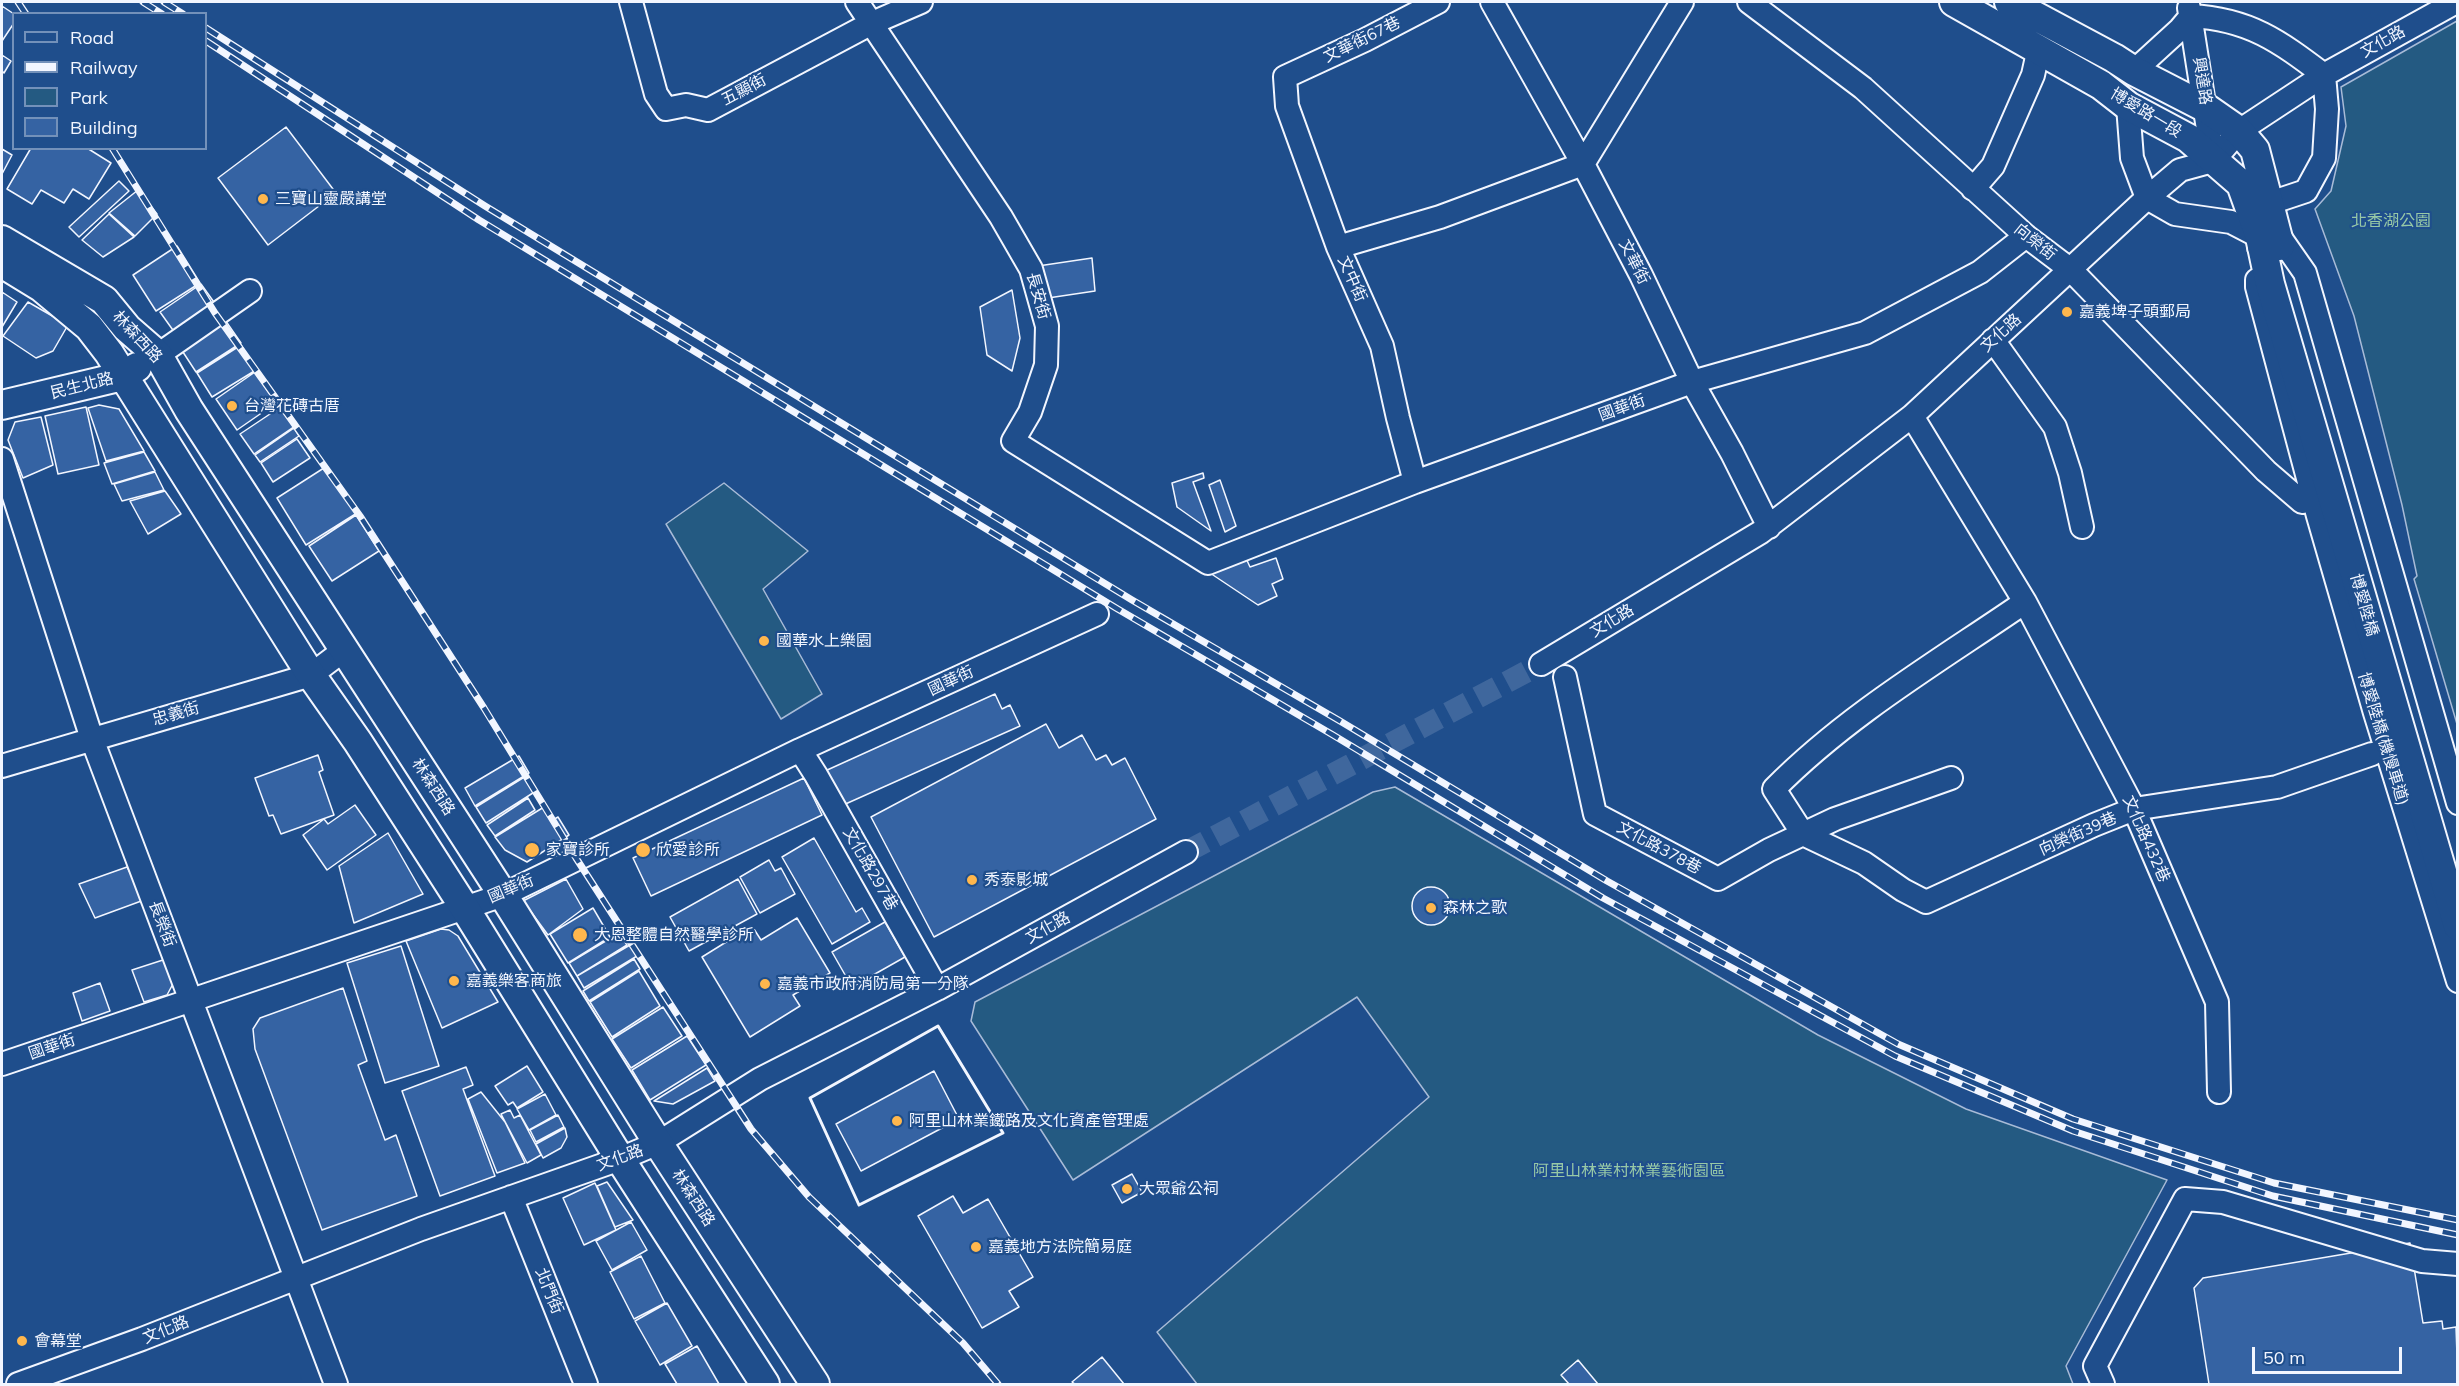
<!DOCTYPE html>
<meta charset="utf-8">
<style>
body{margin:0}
#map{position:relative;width:2459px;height:1386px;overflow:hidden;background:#1f4e8c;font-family:Mulish,sans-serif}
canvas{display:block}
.frame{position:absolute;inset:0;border:3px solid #f2f6ff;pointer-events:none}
.legend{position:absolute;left:12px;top:12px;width:195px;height:138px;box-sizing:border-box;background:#1f4e8c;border:2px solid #7391ba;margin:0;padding:8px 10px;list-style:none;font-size:18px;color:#f2f6ff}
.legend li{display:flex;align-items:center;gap:12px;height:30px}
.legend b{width:30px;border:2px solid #7391ba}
.scale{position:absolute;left:2252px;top:1347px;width:150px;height:27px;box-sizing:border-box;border:3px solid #f2f6ff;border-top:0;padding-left:8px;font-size:18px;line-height:21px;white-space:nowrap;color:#f2f6ff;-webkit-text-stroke:4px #1f4e8c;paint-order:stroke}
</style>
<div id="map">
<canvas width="2459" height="1386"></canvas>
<div class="frame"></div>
<ul class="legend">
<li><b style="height:8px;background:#1f4e8c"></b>Road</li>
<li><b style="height:8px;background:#f2f6ff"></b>Railway</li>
<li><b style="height:16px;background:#245a82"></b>Park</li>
<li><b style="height:16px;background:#3563a3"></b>Building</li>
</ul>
<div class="scale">50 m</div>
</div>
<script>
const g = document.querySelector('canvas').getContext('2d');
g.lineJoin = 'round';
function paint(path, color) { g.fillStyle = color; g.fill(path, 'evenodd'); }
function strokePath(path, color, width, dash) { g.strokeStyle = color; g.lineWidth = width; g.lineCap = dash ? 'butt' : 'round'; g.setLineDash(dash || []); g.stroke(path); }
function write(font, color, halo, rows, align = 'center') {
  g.font = font + ' Mulish,"Noto Sans TC",sans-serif'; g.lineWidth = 4.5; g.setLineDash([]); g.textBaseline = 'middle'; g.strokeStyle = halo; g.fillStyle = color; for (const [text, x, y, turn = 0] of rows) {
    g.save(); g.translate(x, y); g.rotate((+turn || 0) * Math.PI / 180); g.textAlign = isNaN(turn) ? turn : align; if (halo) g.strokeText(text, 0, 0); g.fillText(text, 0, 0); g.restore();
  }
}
const green = new Path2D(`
 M2457,21V724L2414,579L2417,576L2402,505L2354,316L2315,209L2331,191L2346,126L2341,87Z
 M724,483L808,551L763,589L822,694L781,719L666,524Z
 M1395,787L1818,1035L1966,1109L2167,1180L2066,1366L2073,1384H1197L1157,1332L1429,1097L1357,997L1073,1180L971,1021L975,1002L1373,792Z`);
paint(green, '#245a82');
strokePath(green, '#a8bbd7', 1.5);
const building = new Path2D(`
 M2,6L14,14V23L2,41Z
 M2,55L11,61L4,73L2,71Z
 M286,127L336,193L268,245L218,178Z
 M31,148H87L111,163L89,199L73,189L64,203L41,190L32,204L7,189Z
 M2,149L12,155L2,174Z
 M119,181L129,191L79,237L69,227Z
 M138,190L157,214L135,236L109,213Z
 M109,214L134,237L103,257L82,240Z
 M177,246L200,283L156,311L133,275Z
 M1092,258L1095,291L1048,298L1038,266Z
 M201,284L216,305L175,333L160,312Z
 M1012,290L1020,338L1012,371L987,355L980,307Z
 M2,292L17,302L2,327Z
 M28,302L68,325L53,351L36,358L3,336Z
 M223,317L241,343L196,372L179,346Z
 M241,345L256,370L212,397L197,373Z
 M255,372L276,403L237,430L216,399Z
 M99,405L119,409L144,451L106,461L88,408Z
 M282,406L295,426L254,454L240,434Z
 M86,407L99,465L58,474L45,416Z
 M41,417L53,465L23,478L8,440L15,422Z
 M294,428L299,436L260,462L255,455Z
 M297,439L310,458L273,482L261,463Z
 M144,452L155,471L112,484L104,463Z
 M327,466L357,513L306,545L277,498Z
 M155,472L164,490L122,501L114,484Z
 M1203,473L1204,478L1193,482L1211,531L1177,507L1172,483Z
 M1220,480L1236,526L1225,532L1209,485Z
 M165,491L181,514L148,534L130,501Z
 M356,515L379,551L332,581L309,546Z
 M1245,556L1250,567L1276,558L1283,579L1272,584L1277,596L1258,605L1207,571Z
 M995,694L1002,709L1010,705L1020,726L841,806L825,771Z
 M1046,724L1059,748L1082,735L1096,760L1106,755L1112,765L1125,758L1156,819L934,937L871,817Z
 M318,755L323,770L319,772L334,815L281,834L273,815L269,816L255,778Z
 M519,756L529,773L475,806L465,788Z
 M526,776L536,791L486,823L476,807Z
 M804,778L822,815L651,896L633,858Z
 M528,798L535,810L495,836L487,825Z
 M355,805L376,835L327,870L303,835L324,819L328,824Z
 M544,807L551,821L558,817L569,835L527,862L505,850L495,837Z
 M388,833L423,894L354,923L339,866Z
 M814,838L856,912L862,908L870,922L832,944L782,857Z
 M769,860L775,871L781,868L795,894L760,913L740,877Z
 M127,867L144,900L95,918L79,884Z
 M566,879L583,909L548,935L523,901Z
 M738,879L757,914L689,951L670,917Z
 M1412 906a19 19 0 1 1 38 0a19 19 0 1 1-38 0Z
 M593,908L610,937L568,963L550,934Z
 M797,918L830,973L793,995L800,1006L750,1037L702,957L752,926L761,940Z
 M885,922L905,957L852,987L832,952Z
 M441,929L449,930L458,936L498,1002L442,1028L406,941Z
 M619,933L627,945L577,976L569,963Z
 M630,945L637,956L584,988L577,976Z
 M401,946L439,1066L385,1083L347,963Z
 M166,959L174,982L167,995L144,1002L132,970Z
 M634,959L640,969L589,1001L583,991Z
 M639,971L660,1006L612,1037L590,1002Z
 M100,983L110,1011L82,1021L73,993Z
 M343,988L367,1061L358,1065L385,1140L396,1135L417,1196L322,1230L255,1049L253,1029L260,1018Z
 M663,1007L682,1036L631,1068L612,1039Z
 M687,1036L706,1065L650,1100L632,1070Z
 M527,1066L543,1092L517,1108L513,1102L508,1105L495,1086Z
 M466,1067L473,1085L463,1089L495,1176L440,1196L402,1091Z
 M707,1068L715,1081L673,1104L654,1101Z
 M934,1071L959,1119L861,1171L836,1124Z
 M481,1092L505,1122L525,1163L497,1173L468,1099Z
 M545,1094L556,1115L529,1130L517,1109Z
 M510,1110L514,1118L520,1115L541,1155L527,1163L501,1114Z
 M558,1115L564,1127L536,1142L530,1130Z
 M565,1128L567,1137L561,1148L543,1158L536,1144Z
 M1132,1174L1142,1192L1122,1203L1112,1185Z
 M607,1182L633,1220L615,1227L597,1186Z
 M595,1183L616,1230L584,1245L563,1198Z
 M953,1196L963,1213L988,1199L1033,1277L1009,1291L1019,1307L982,1328L918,1216Z
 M631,1222L647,1250L612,1270L596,1241Z
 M2410,1243L2423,1323L2442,1321L2443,1329L2456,1327L2458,1384H2209L2194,1288L2203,1278Z
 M641,1256L665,1303L634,1319L610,1272Z
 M667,1303L692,1346L660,1365L635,1321Z
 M697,1346L719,1384H677L665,1364Z
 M1102,1357L1124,1384H1075L1072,1382Z
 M1578,1360L1598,1384H1569L1561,1375Z`);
paint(building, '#3563a3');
strokePath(building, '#f2f6ff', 1.5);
strokePath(new Path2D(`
 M1186,852L1541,664`), '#3f679d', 22, [22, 11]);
const minor = new Path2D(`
 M631,2L656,94L666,109L686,105L708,110L870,24L921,2
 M857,2L1001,217L1031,269L1047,326L1046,365L1030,412L1013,441L1208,563L1415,482L1692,382L1865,333L1980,272L2026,236
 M1492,2L1583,164L1641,275L1692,382L1732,453L1769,527
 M1749,2L1863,88L2026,236L2071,270L2266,471L2302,502
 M2189,8L2213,161
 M2134,71L2180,29L2191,16C2249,19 2279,41 2324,75L2327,109L2324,158L2306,191L2270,203
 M2128,106L2132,158L2147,198L2175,214L2231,222L2260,237L2259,247
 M1973,189L1993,166L2033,75L2039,48
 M2275,230L2305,273L2458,803
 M1338,247L1440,217L1583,164L1682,2
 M2257,280V287L2318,516L2375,713L2458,981
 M1993,340L2055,427L2070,473L2082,527
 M158,355L250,291
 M1912,416L2025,602L2134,809L2217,1002L2219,1092
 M2,459L92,739L336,1384
 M1415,482L1398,418L1382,346L1338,247L1287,106L1285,77L1365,40L1438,2
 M2025,602C1939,661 1847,715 1774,789L1803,834L1864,863L1903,890L1926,902L2094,825L2134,809L2277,787L2372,754
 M1541,664L1761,532L1912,416L2147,198L2180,170L2213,161L2239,131L2324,75L2456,2
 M1565,677L1595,814L1718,879L1769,850L1835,819L1951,778
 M800,750L816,775L937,989
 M2,766L311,675L344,650
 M2,1064L503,895L800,750L1097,614
 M511,1197L586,1384
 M18,1384L142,1339L421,1229L620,1159L658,1143L760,1079L937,989L1186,852
 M2103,1384L2095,1366L2185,1199L2223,1202L2422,1261L2458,1264`);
const major = new Path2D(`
 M1954,2L2101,85L2128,106L2188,138L2241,184L2260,237L2270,284L2458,926
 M2009,2L2114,58L2134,71L2206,108L2239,131L2255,150L2280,246
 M2,240L104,300L127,328L158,355L189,410L503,895L658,1143L815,1384
 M10,268L41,287L89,327L109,353L311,675L358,742L464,907L620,1159L765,1384
 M2,405L123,376L137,367`);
strokePath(minor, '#f2f6ff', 26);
strokePath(major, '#f2f6ff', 32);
strokePath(minor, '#1f4e8c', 22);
strokePath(major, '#1f4e8c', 28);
const rail = new Path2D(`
 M18,2L26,14
 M143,2L162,14
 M164,2L183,14
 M206,28L485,206L1132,600L1340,721L1607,881L1898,1044L2073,1119L2274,1183L2458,1220
 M206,41L479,220L1116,608L1333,735L1603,898L1895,1056L2073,1131L2273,1196L2458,1235
 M112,148L215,313L360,516L484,708L576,858L751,1129L809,1197L963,1343L998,1384`);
strokePath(rail, '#f2f6ff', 7);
strokePath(rail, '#1f4e8c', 4.5, [14]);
strokePath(new Path2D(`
 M938,1026L1003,1133L859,1205L810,1098Z`), '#f2f6ff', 3);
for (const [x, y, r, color] of [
 [263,199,6,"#ffb74d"],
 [2067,312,6,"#ffb74d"],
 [232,406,6,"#ffb74d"],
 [764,641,6,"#ffb74d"],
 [532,850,8,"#ffb74d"],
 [643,850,8,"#ffb74d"],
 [972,880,6,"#ffb74d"],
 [1431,908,6,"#ffb74d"],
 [580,935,8,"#ffb74d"],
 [454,981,6,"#ffb74d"],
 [765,984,6,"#ffb74d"],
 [897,1121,6,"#ffb74d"],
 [1127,1189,6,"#ffb74d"],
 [976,1247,6,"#ffb74d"],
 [22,1341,6,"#ffb74d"]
]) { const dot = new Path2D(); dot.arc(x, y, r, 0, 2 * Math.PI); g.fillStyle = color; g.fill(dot); strokePath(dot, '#1f4e8c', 2); }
write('16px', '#f2f6ff', '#1f4e8c', [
 ["文華街67巷",1362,40,-26],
 ["文化路",2383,42,-29],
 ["興達路",2202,81,81],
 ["五顯街",744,90,-28],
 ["博愛路一段",2146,113,31],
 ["向榮街",2035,242,39],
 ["文華街",1634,262,63],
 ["文中街",1352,279,66],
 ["長安街",1038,296,74],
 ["文化路",2001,333,-42],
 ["林森西路",137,337,47],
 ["民生北路",82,386,-14],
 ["國華街",1622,408,-20],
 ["博愛陸橋",2364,605,74],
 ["文化路",1612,621,-31],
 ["國華街",951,681,-25],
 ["忠義街",176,714,-16],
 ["博愛陸橋(機慢車道)",2383,739,73],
 ["林森西路",433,787,57],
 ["向榮街39巷",2078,834,-24],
 ["文化路432巷",2146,839,66],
 ["文化路378巷",1659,848,28],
 ["文化路297巷",870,869,60],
 ["國華街",511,889,-23],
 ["長榮街",162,924,69],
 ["文化路",1048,928,-29],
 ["國華街",52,1047,-19],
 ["文化路",620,1158,-20],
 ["林森西路",693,1198,57],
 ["北門街",549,1291,68],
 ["文化路",166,1330,-22]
]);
write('16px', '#f2f6ff', '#1f4e8c', [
 ["三寶山靈嚴講堂",275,199],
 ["嘉義埤子頭郵局",2079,312],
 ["台灣花磚古厝",244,406],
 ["國華水上樂園",776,641],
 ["家寶診所",546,850],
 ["欣愛診所",656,850],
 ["秀泰影城",984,880],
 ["森林之歌",1443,908],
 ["大恩整體自然醫學診所",594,935],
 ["嘉義樂客商旅",466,981],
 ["嘉義市政府消防局第一分隊",777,984],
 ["阿里山林業鐵路及文化資產管理處",909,1121],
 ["大眾爺公祠",1139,1189],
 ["嘉義地方法院簡易庭",988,1247],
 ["會幕堂",34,1341]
], 'left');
write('16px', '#97c8a6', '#1f4e8c', [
 ["北香湖公園",2391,221],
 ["阿里山林業村林業藝術園區",1629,1171]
]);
</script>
